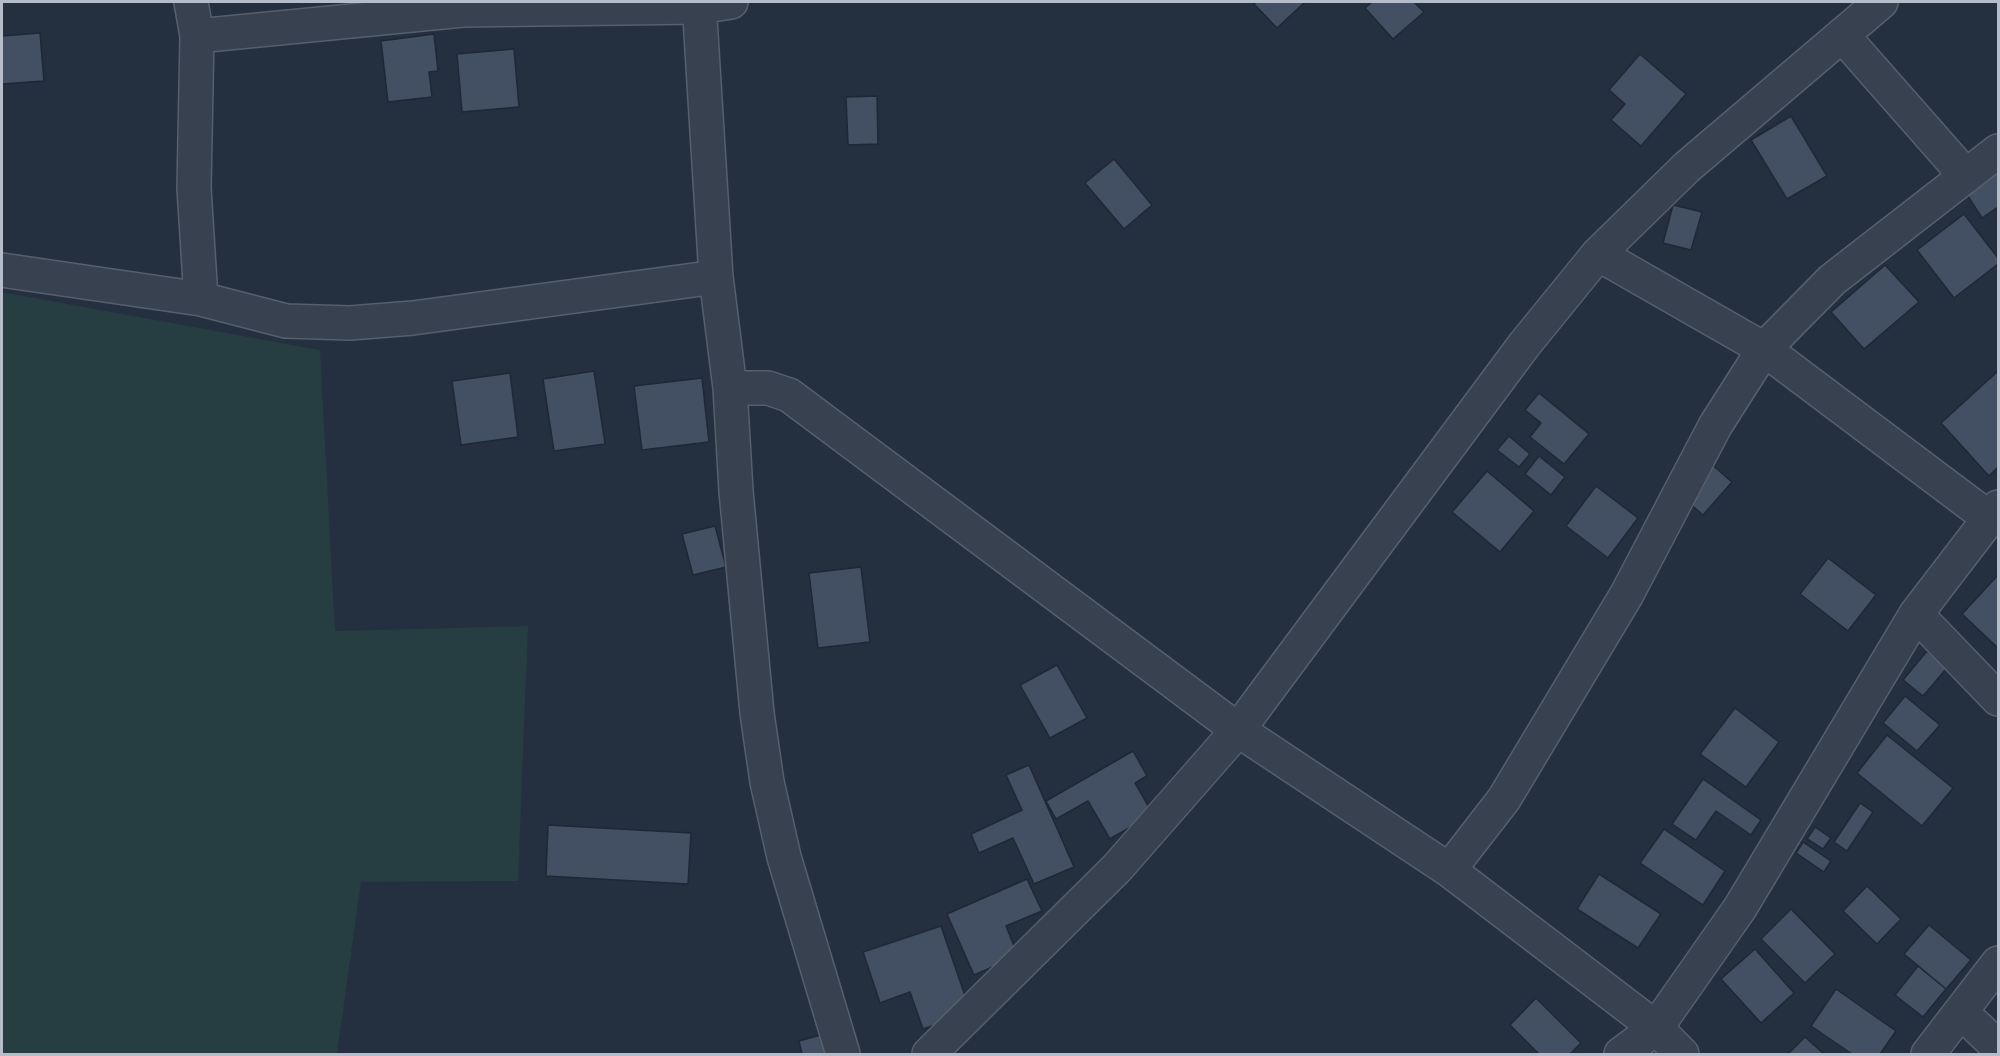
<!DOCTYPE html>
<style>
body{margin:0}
#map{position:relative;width:2000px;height:1056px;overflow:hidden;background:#242f40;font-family:Ubuntu,sans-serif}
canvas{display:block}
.frame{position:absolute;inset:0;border:3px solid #b5bcca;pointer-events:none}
</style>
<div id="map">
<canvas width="2000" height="1056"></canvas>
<div class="frame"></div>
</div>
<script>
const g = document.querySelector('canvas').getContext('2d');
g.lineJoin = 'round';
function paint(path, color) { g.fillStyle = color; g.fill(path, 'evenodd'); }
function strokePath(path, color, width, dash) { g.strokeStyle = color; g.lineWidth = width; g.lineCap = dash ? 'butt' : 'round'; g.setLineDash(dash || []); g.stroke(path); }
paint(new Path2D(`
 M2,292L320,350L335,631L528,626L518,881L361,882L337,1054H2Z`), '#263d41');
const building = new Path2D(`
 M1256,2H1305L1277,28L1254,4Z
 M1372,2H1414L1424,12L1393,39L1365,8Z
 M40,33L44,81L2,84V36Z
 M434,34L438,71L429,72L432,97L388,102L381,41Z
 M514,49L519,107L462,112L457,54Z
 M1640,54L1686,94L1641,146L1611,120L1625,104L1609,90Z
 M877,96L878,144L848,145L846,97Z
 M1791,116L1827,176L1787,199L1751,140Z
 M1114,159L1152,205L1124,229L1085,183Z
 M1998,172V207L1982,218L1966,193Z
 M1673,205L1702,212L1691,250L1663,243Z
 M1964,214L1998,258V264L1954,298L1917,250Z
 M1885,265L1919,302L1864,349L1831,312Z
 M594,371L605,444L554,451L543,379Z
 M1998,371V467L1989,476L1941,423Z
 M510,373L518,437L461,445L452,381Z
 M702,378L709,442L642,450L634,386Z
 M1539,393L1589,434L1564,464L1530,437L1541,423L1525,410Z
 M1509,436L1530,454L1519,467L1497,450Z
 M1539,456L1565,477L1551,495L1525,474Z
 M1710,463L1732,482L1703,515L1681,496Z
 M1487,471L1534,511L1500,552L1452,512Z
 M1596,486L1638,518L1608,558L1566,526Z
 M715,526L726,567L693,575L682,534Z
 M1828,558L1876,595L1848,631L1800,594Z
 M861,567L870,642L818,648L809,573Z
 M1998,575V648L1962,614Z
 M1927,651L1947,668L1923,696L1903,680Z
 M1057,665L1087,718L1050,738L1020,685Z
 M1905,696L1940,725L1917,751L1883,723Z
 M1735,708L1779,742L1746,787L1700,754Z
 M1887,735L1953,788L1922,826L1857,773Z
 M1133,751L1147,776L1135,783L1153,814L1110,839L1088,801L1056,819L1046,801Z
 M1029,765L1074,867L1034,884L1013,838L979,853L971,834L1022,810L1006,775Z
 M1703,779L1761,820L1751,835L1716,811L1696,840L1672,824Z
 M1860,803L1873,812L1847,851L1834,842Z
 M548,825L691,833L688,884L546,876Z
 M1815,827L1831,838L1823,849L1807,839Z
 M1664,829L1725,871L1703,905L1640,863Z
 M1803,842L1831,861L1824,872L1796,853Z
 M1599,874L1661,914L1638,948L1577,909Z
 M1027,879L1042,911L1006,926L1018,956L974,975L947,914Z
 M1867,886L1901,919L1877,944L1843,911Z
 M1791,909L1835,954L1805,983L1761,939Z
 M1929,925L1971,960L1946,989L1904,954Z
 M941,926L971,1013L923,1029L910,992L880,1003L863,952Z
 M1755,949L1794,993L1761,1023L1721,979Z
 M1918,966L1946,989L1923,1017L1895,995Z
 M1836,989L1896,1031L1880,1054H1852L1811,1026Z
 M1536,998L1581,1043L1570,1054H1539L1510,1025Z
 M828,1033L834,1054H802L799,1041Z
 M1805,1037L1824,1054H1788Z`);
paint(building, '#434f62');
strokePath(building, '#1f2837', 1.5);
const minor = new Path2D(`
 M191,2L197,36L194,188L201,299
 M699,2L716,277L730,388L736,491L757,713L767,782L784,857L843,1054
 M1842,35L1966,176
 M197,36L463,10L700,7L731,2
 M1598,254L1764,349L1989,518
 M2,270L201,299L286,321L350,323L413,318L716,277
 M730,388H768L789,395L1238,730L1449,870L1656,1028L1682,1054
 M1916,614L1998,699
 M1449,870L1504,799L1627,594L1715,426L1764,349L1832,280L1998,151
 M1961,1012L1998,1047
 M929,1054L1117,868L1238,730L1524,345L1598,254L1687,167L1881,2
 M1621,1054L1656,1028L1740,908L1916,614L1998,507
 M1928,1054L1998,963`);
strokePath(minor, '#565f6d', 36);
strokePath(minor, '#384150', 33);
</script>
